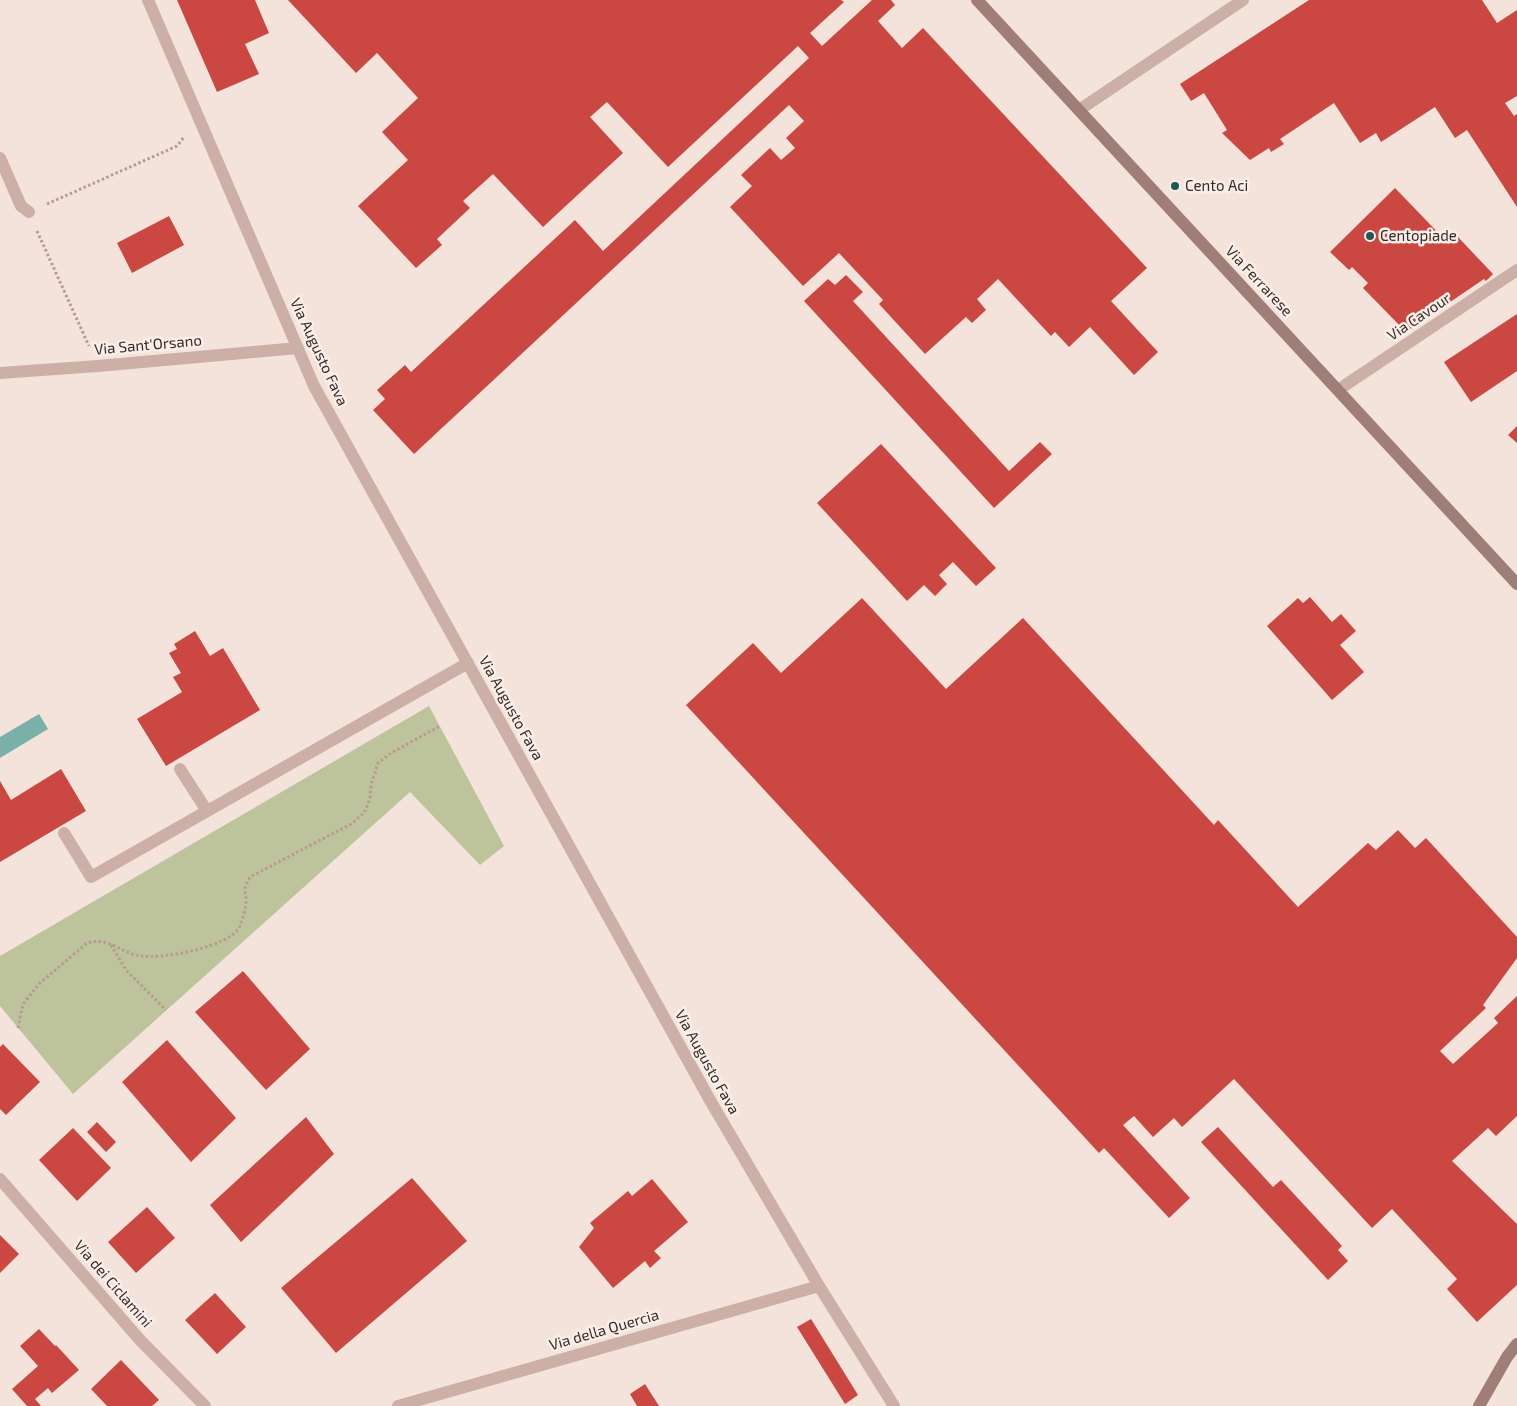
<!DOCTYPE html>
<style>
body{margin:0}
canvas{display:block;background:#f3e3db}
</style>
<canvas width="1517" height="1406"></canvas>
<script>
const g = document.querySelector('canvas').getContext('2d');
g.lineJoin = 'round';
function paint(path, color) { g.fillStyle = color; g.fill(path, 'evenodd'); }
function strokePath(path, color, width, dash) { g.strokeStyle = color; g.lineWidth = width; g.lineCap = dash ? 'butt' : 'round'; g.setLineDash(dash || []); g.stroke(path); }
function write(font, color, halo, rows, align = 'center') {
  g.font = font + ' "Exo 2",sans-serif'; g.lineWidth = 5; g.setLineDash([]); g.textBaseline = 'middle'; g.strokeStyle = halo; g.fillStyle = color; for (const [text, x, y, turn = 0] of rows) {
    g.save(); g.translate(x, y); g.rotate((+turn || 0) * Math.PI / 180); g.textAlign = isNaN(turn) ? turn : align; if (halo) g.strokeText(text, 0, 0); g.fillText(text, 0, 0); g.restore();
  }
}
paint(new Path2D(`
 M429,706L504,846L480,865L410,792L73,1094L0,1006V956Z`), '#bdc39b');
paint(new Path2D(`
 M39,714L48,729L0,758V737Z`), '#79b1a8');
paint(new Path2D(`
 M177,0H255L269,33L245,44L259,74L217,92Z
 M288,0H841L844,2L810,33L822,46L872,0H891L895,5L878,21L902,48L923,28L1147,268L1111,301L1158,352L1134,375L1090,327L1069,347L1055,332L1051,336L998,279L977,299L986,310L972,323L966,317L925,354L879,304L883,300L839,253L803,286L730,207L752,186L741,175L770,148L781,160L795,148L786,138L804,121L789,105L414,454L373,410L385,399L377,390L405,365L411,372L575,220L603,251L809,58L798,46L668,167L607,102L590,117L623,153L543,227L493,174L463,201L470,208L437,239L442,245L416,268L358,206L408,160L382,132L418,98L377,53L356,73Z
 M1309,0H1482L1497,23L1517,10V96L1505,103L1514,116L1517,114V207L1467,130L1455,138L1435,107L1381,142L1376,133L1360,143L1334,103L1280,139L1284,144L1271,152L1269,148L1250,160L1222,133L1227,130L1204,93L1191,101L1180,84Z
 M1395,188L1449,244L1457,236L1493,274L1486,281L1484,279L1406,332L1363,288L1368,283L1352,267L1349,270L1330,252Z
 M169,216L184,245L132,273L117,243Z
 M846,275L863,292L853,301L1009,471L1040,442L1052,454L994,508L804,301L828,279L835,285Z
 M1517,314V371L1471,402L1444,362Z
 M1517,426V443L1508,435Z
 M881,444L996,568L976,586L953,562L939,575L947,584L935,596L924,585L907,601L817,503Z
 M1310,597L1332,622L1341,614L1356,631L1340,645L1364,672L1332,700L1267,626L1298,598L1303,603Z
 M862,598L946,689L1023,618L1214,825L1218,820L1298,907L1368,843L1376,850L1398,830L1415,848L1426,838L1517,937V958L1483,1005L1486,1008L1440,1051L1453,1064L1498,1023L1494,1018L1517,996V1116L1496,1136L1488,1128L1452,1161L1517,1224V1285L1477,1322L1447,1289L1457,1279L1392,1209L1372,1228L1234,1079L1182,1127L1174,1118L1153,1137L1134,1116L1123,1125L1190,1198L1169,1218L1104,1148L1099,1153L686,705L753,643L781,673Z
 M195,631L210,656L223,648L260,710L166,766L137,719L182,692L173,677L181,673L169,653L177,649L174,644Z
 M61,769L86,811L0,862V781L11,800Z
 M243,971L310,1049L266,1090L195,1012Z
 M167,1040L236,1118L191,1162L122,1082Z
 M3,1044L40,1082L6,1115L0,1109V1047Z
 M306,1117L334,1154L241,1242L210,1205Z
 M97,1122L116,1142L106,1152L87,1132Z
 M1218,1127L1273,1187L1281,1180L1342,1246L1338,1250L1348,1261L1328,1280L1201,1142Z
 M73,1128L111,1168L77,1201L39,1160Z
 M412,1178L467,1241L336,1353L281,1288Z
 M652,1179L688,1222L654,1251L661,1258L650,1268L645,1261L613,1288L579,1247L594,1228L590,1223L628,1191L632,1196Z
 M147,1207L175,1238L136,1273L108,1242Z
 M0,1235L19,1254L0,1273Z
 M215,1293L246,1327L217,1354L185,1320Z
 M811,1319L858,1395L845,1404L797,1327Z
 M39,1329L55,1346L56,1345L79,1370L52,1393L48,1388L35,1399L41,1406H27L12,1389L38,1366L20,1346Z
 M121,1360L159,1400L152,1406H107L91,1389Z
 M645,1384L659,1406H637L630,1394Z`), '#cb4741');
strokePath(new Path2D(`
 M47,204L177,146L184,137
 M37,231L89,346
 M111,945L126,970L166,1010
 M18,1028L23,1004L39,984L87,943C109,936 122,954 141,956C163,959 231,947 240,926C243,918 246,907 246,900C246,896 245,892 245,888C246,885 248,881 250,877L351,824L364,813L370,799L371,785L378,763L391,753L440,726`), '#b89a91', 3, [2.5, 2.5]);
strokePath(new Path2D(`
 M148,0L314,386L711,1102L819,1286L894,1406
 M1079,110L1243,0
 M0,158L21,206L29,212
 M0,373L98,366L298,348
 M1338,390L1517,270
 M180,769L207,811
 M64,833L91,877L468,663
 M0,1179L140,1340L205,1406
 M398,1406L819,1286`), '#ccb0a7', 12);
strokePath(new Path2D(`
 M977,0L1517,584
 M1479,1406L1507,1357L1517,1344`), '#a07e78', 12);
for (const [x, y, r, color] of [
 [1175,186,5,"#1b5b52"],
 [1370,236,5,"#1b5b52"]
]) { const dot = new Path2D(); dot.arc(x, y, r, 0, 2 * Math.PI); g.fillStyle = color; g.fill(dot); strokePath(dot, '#faeee8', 2); }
write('15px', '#382a28', '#faeee8', [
 ["Cento Aci",1185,186],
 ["Centopiade",1380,236]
], 'left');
write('15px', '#382a28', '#faeee8', [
 ["Via Ferrarese",1259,281,47],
 ["Via Cavour",1419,317,-34],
 ["Via Sant'Orsano",148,345,-5],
 ["Via Augusto Fava",319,352,65],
 ["Via Augusto Fava",511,708,61],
 ["Via Augusto Fava",707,1062,61],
 ["Via dei Ciclamini",113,1284,49],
 ["Via della Quercia",604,1330,-16]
]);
</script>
